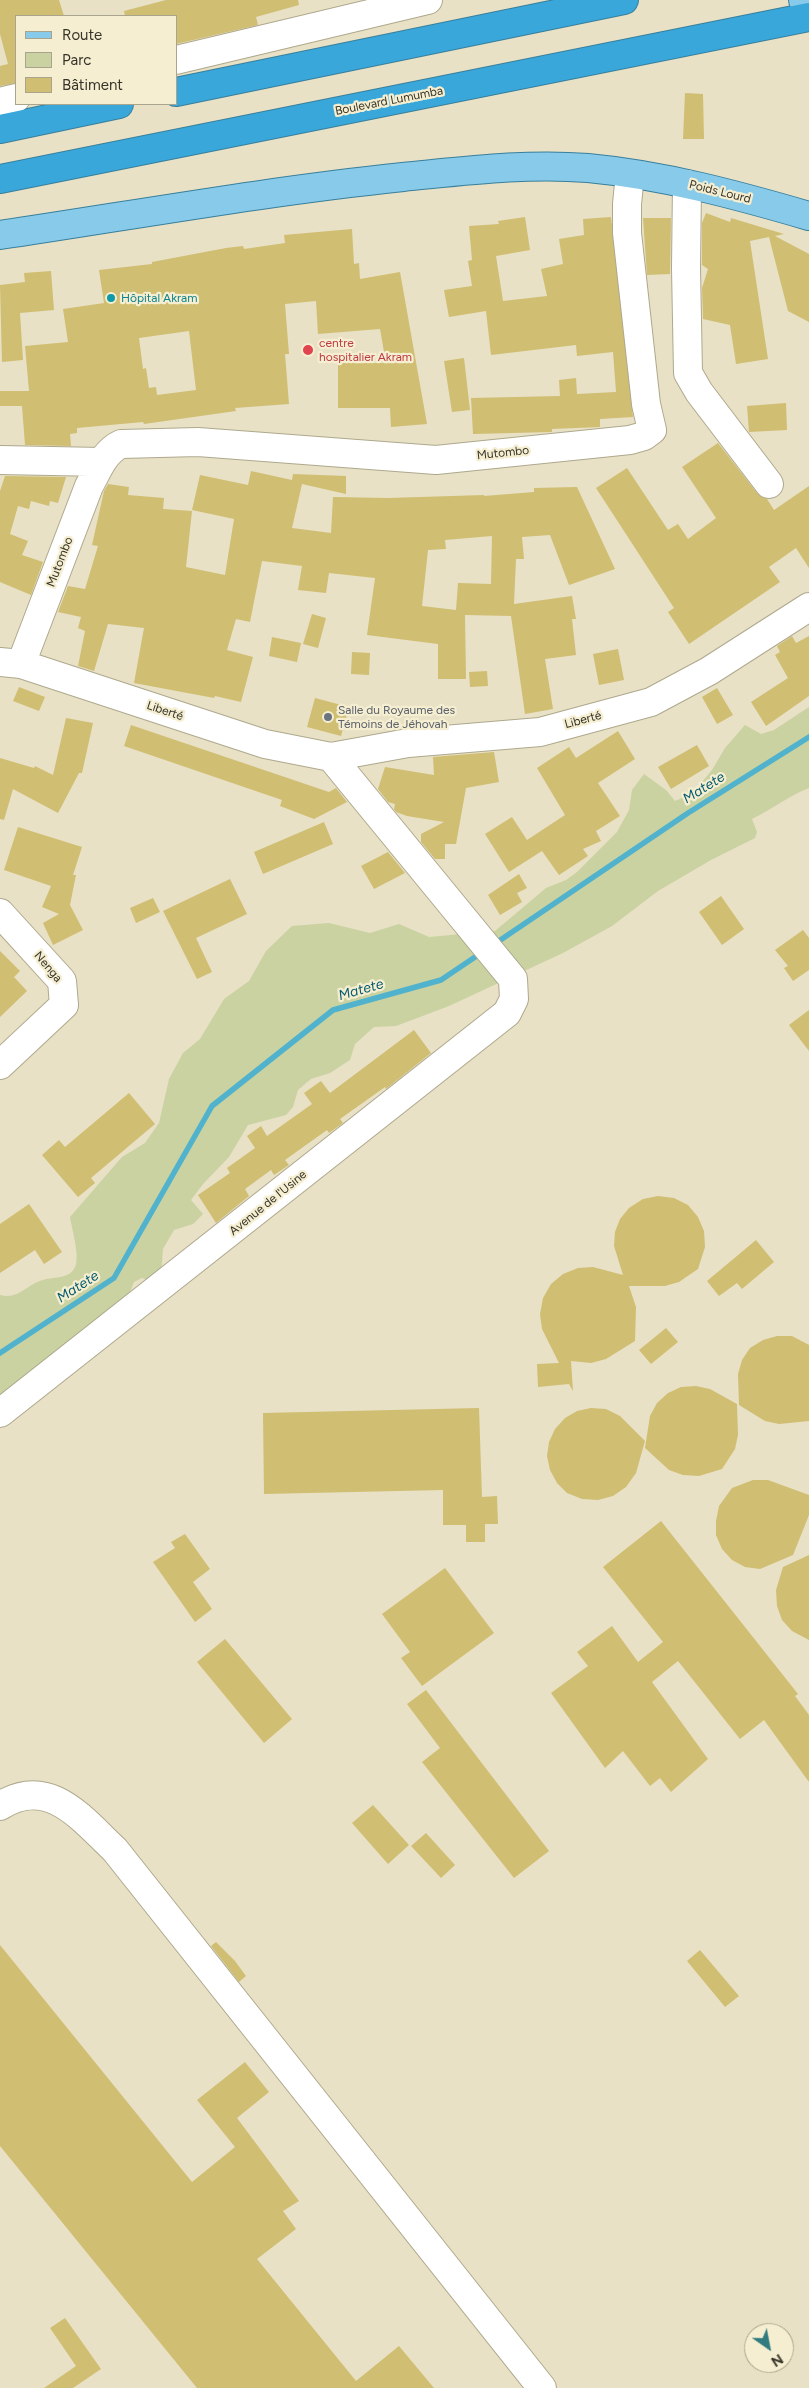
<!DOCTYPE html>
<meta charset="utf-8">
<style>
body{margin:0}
#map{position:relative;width:809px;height:2388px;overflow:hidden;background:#e8e1c5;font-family:Figtree,sans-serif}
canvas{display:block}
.legend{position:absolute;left:15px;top:15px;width:162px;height:90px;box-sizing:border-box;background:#f5eed1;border:1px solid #a9a48e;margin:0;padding:6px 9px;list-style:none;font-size:15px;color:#363429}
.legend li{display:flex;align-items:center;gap:10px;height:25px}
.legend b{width:25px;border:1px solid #a9a48e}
.north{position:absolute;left:744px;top:2323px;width:50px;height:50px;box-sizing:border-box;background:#f5eed1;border:1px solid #a9a48e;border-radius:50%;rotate:147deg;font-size:14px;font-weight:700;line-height:20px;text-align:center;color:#363429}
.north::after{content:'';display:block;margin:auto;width:18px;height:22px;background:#327b7f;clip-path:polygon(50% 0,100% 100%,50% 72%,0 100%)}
</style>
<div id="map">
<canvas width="809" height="2388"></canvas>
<ul class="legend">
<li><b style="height:6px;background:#88cae9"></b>Route</li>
<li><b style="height:14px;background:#c9d2a0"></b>Parc</li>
<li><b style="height:14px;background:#d0be72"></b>Bâtiment</li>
</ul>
<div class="north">N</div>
</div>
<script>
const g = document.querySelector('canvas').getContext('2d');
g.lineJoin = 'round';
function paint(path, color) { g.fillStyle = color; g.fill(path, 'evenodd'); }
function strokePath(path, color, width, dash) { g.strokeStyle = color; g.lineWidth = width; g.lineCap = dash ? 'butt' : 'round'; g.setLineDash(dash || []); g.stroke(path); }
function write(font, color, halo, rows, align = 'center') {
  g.font = font + ' Figtree,sans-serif'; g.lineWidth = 4.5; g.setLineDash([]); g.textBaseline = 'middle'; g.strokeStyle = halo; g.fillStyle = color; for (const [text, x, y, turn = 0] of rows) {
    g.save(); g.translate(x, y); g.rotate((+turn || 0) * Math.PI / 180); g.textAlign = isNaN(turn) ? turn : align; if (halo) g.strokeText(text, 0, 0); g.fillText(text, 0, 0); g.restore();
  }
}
paint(new Path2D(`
 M809,707V788C790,795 771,810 752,819L757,832L755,838L711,860L658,891L612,926L563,953L449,1006L396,1026L374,1027L355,1044L350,1060L330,1073L311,1079L298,1090L293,1107L286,1115L248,1125L229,1157L203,1184L191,1200L203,1214L193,1224L174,1230L163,1249L161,1274L154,1282L142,1278L134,1282L126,1302L0,1409V1295C19,1300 27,1284 43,1280C55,1276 72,1280 76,1264C79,1253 72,1229 70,1217L122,1157L145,1143L159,1123L169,1079L183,1053L200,1039L224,999L249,981L266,951L292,926L329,923L370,933L399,924L429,937L495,931L546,888L566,880L577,872L617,832L629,810L632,790L644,774L666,790L675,801L693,793L712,770L725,748L745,725L761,734L774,730Z`), '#c9d2a0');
strokePath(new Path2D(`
 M493,945L688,813L809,737
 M0,1353L114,1278L212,1106L333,1010L441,980L481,953`), '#51b2cd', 5.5);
paint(new Path2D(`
 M0,0H59L64,16H16V83L0,86V66L8,64L0,34Z
 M166,0H298L299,5L256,17L258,25L176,44V16H125L124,11Z
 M685,93L703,94L704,139H683Z
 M706,213L730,222L731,218L784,234L775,236L809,254V322L788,311L769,237L750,241L768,359L736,364L730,325L703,319L702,288L708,269L702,265V223Z
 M525,217L530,250L496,256L503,301L547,296L541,269L563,264L559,239L584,235L583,219L611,217L633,417L600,419V427L552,429V432L473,434L471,398L560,396L559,380L576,378L577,394L616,392L613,352L577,356L576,345L491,355L486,311L449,317L444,290L472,286L468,261L472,260L469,226L499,224L498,221Z
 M643,218H671L670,274L647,275Z
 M352,229L354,264L359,263L360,279L400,272L427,424L391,427L390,408H338V363H386L380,329L318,334L316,301L285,304L289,354H285L289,404L235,408L236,411L144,424L143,422L77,428V433L70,434L71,446L25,445L22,406H0V391H29L25,346L68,342L63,309L104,303L99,270L152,264V262L226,248L243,246L244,249L285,243L284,235ZM189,331L196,390L157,395L156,387L149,388L146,368L143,369L139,338Z
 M51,271L54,310L20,313L23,360L2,362L0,285L25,282L24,273Z
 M464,358L470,410L452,412L444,361Z
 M786,403L787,430L749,432L747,406Z
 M718,443L757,493L767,499L774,510L809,486V568L796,548L769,567L780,582L689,644L668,612L674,608L596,488L627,468L668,530L678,524L688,539L716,518L682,467Z
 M251,471L292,480L293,474L346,476V494L302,484L292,528L331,533L333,497L388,498L484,495V496L534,492V488L577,487L615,569L569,585L550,535L522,537L524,559H516L514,604L572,596L576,619H572L576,655L545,659L553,709L525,714L511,616L465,615L466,679H438V644L367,635L375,578L329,573L326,593L298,590L302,566L262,561L250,622L236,619L227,650L253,657L241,702L215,696L214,698L134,683L144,628L108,624L94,671L78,666L85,631L78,628L81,617L58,612L68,586L85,589L98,546L92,545L104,491L108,484L129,487L128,495L164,498L163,509L192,511L186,567L225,575L234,519L192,510L200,475L248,485ZM492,536L491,584L458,583L456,610L422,606L428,550L446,549L445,540Z
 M5,476L66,477L58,503L50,501L49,506L31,501L29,509L18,506L10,534L28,541L22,555L43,562L31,595L0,582V491Z
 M312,614L326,618L318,648L303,644Z
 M792,636L796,643L809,636V696L766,726L751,702L788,678L775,655L780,652L777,646Z
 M272,637L301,643L297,662L269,656Z
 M618,649L624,680L599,685L593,654Z
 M352,652L370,653L369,675L351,674Z
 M487,671L488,686L470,687L469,672Z
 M19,687L45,697L39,711L13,701Z
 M717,688L733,715L717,724L702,697Z
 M315,698L349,707L341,736L307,727Z
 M66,718L93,723L82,773H79L58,813L13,789L4,820L0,819V758L34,768L35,766L53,775Z
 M131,725L329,792L336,788L347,802L314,819L280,806L282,800L124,746Z
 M618,731L635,759L598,783L620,816L596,831L601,841L583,849L588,856L559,875L542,851L509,872L485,834L512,817L527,840L565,815L537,768L569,747L576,758Z
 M697,745L709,766L671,789L658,767Z
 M494,752L499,782L466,788L456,844H445V859H435L421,842V834L444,822L407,816L396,812L394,809L395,804L388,802L378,789L385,767L434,775L433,757Z
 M324,822L333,844L263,874L254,852Z
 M18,827L82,847L73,875H76L70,905L83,930L53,945L43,923L59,914L42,907L51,886L4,870Z
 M388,852L405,873L374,889L361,866Z
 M519,874L527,888L517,893L522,902L500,915L488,895Z
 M230,879L247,914L196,938L212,972L197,979L163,911Z
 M721,896L744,929L722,945L699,912Z
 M153,898L160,912L136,923L130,908Z
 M803,930L809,938V970L793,981L784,968L788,966L775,950Z
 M0,951L20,971L14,977L27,991L0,1017Z
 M809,1010V1051L789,1025Z
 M414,1030L431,1053L386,1089L385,1087L340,1119L343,1123L329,1133L327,1130L285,1160L289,1165L274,1175L271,1170L245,1189L249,1196L216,1223L198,1195L230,1173L227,1168L255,1148L247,1136L261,1126L267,1136L312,1104L304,1093L321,1081L330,1093Z
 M129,1093L155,1124L91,1178L95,1183L78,1197L42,1155L59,1140L65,1147Z
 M658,1196L674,1198L688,1205L698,1217L704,1231L705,1247L698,1269L679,1282L665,1286H629L636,1307L635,1341L606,1359L591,1363L571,1361L573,1391L569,1384L538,1387L537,1364L559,1363L542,1329L540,1314L543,1298L551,1284L563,1274L578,1268L593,1267L623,1275L614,1246L615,1232L620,1219L629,1208L643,1199Z
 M29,1204L62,1252L44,1264L35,1250L0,1273V1224Z
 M756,1240L774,1262L742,1289L737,1283L719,1296L707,1281Z
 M666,1328L678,1342L651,1364L639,1350Z
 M777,1336H792L809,1345V1421L779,1424L765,1421L739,1405L738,1374L742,1360L750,1348L763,1340Z
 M696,1386L710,1389L737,1404L738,1435L735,1449L722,1469L699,1476L683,1475L669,1470L645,1448L650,1416L657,1403L668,1393L681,1387Z
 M479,1408L482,1497L497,1496L498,1524H485V1542H466V1525H443V1490L264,1494L263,1413Z
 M591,1408L606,1409L620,1416L645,1441L636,1473L626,1487L613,1496L598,1500L582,1499L567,1493L557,1483L550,1470L547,1456L549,1442L555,1429L565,1418L577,1411Z
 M753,1480H768L809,1495V1515L793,1555L760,1569L745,1567L732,1560L722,1549L716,1535V1521L719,1506L732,1488Z
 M661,1521L798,1694L795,1696L809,1715V1782L764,1720L740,1739L678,1661L652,1682L708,1759L671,1792L660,1778L650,1786L623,1751L605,1768L551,1693L588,1666L577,1652L612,1626L638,1662L663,1642L603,1567Z
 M185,1534L210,1569L193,1582L212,1609L195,1622L153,1562L175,1548L171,1542Z
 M809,1555V1640L792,1631L782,1620L777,1606L776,1590L783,1567Z
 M445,1568L494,1633L422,1686L401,1658L410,1652L382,1614Z
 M225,1639L292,1719L264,1743L197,1662Z
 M426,1690L549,1851L514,1878L422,1762L440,1748L407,1704Z
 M373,1805L409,1845L388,1864L352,1823Z
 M426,1833L455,1865L441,1878L411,1846Z
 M216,1942L235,1961L246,1976L239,1982L211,1946Z
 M0,1945L192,2182L235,2147L197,2100L245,2062L269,2092L237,2118L299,2201L283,2211L296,2229L257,2259L356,2381L399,2346L434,2388H197L0,2146Z
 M700,1950L739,1996L725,2007L687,1961Z
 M65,2318L101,2369L73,2388H44L76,2366L50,2328Z`), '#d0be72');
const minor = new Path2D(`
 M176,60L428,0
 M0,102L16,98
 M687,184L686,268L688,373L699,392L769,484
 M0,460L102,462
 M0,662L21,664L265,744L331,757L408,743L540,732L651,702L709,671L809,607
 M21,664L89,486C98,470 104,452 121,444L198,442L436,460L630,440L644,436L652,430L646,404L627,233V204L630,174
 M0,913L62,981L64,1005L0,1065
 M0,1413L507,1013L514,999L513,979L331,757
 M0,1806C49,1775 81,1818 115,1850L542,2388`);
const major = new Path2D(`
 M803,0L809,8
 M0,235C134,215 268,191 403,177C465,171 526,163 588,168C663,175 737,195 809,216`);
const highway = new Path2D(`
 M176,92L624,0
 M0,129L119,104
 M0,179L809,17`);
strokePath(minor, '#aea88d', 30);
strokePath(major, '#387f9c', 30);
strokePath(highway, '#387f9c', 30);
strokePath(minor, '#fff', 28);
strokePath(major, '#88cae9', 28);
strokePath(highway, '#39a7da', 28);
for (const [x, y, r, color] of [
 [111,298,5,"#0f9aa8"],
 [308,350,6,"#e0444e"],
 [328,717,5,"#6b7280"]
]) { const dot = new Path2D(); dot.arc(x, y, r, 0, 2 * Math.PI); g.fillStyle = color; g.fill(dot); strokePath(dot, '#f5eed1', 2); }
write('12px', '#363429', '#f5eed1', [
 ["Boulevard Lumumba",389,101,-11],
 ["Poids Lourd",720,192,14],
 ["Mutombo",503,453,-6],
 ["Mutombo",60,562,-69],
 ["Liberté",165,711,18],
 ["Liberté",583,720,-15],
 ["Nenga",48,967,50],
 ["Avenue de l'Usine",268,1203,-39]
]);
write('12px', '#0d838f', '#f5eed1', [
 ["Hôpital Akram",121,298]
], 'left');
write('12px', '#be3a42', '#f5eed1', [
 ["centre",319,343],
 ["hospitalier Akram",319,357]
], 'left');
write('12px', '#5b616d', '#f5eed1', [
 ["Salle du Royaume des",338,710],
 ["Témoins de Jéhovah",338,724]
], 'left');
write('italic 14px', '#065b6e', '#f5eed1', [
 ["Matete",704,788,-32],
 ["Matete",361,990,-16],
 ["Matete",78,1287,-33]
]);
</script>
